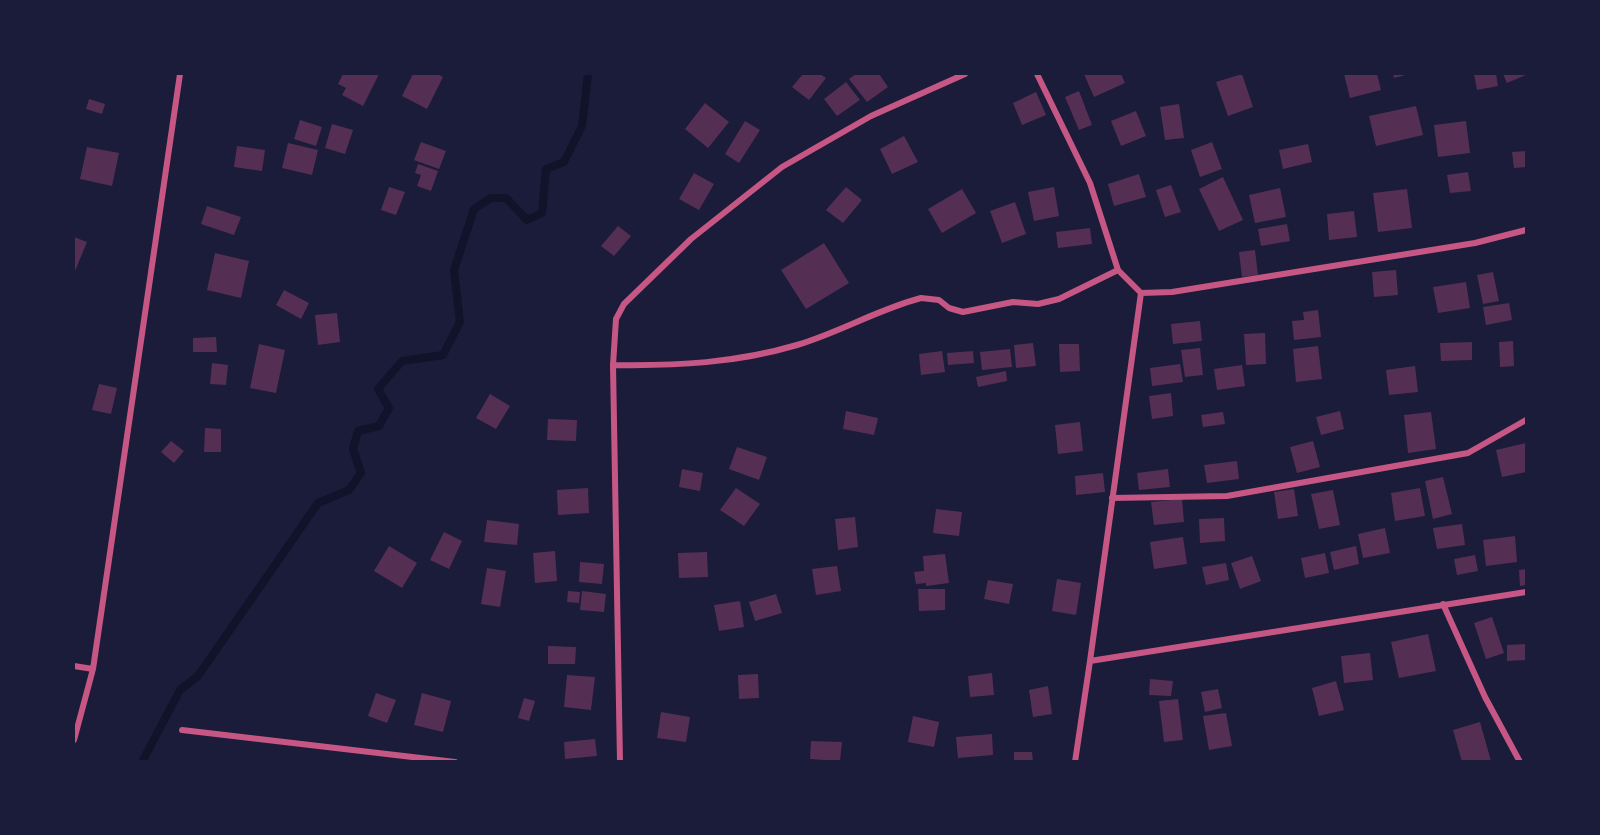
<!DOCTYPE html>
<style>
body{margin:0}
#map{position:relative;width:1600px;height:835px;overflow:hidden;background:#1b1b3a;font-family:"Times New Roman",serif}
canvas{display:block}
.frame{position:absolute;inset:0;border:75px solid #1b1b3a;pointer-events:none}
</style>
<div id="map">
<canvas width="1600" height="835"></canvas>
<div class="frame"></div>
</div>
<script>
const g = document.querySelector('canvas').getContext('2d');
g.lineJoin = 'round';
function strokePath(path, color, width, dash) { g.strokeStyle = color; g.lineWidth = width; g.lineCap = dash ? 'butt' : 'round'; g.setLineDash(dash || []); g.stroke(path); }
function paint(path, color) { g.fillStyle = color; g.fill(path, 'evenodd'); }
strokePath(new Path2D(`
 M142,762L180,690L198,676L318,503L349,490L361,473L353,449L358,431L379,426L389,408L378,389L402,361L443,355L460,322L454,270L474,209L491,198H506L527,220L542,213L546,169L564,162L582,126L588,74`), '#12122b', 8);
paint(new Path2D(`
 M343,74H379L363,106L342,95L346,88L338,84Z
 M413,74H437L443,77L427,109L402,96Z
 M803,74H820L826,78L809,100L792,87Z
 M856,74H879L888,87L867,102L849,79Z
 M1084,74H1121L1125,83L1094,97Z
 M1242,74L1253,107L1228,116L1216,82Z
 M1344,74H1377L1381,90L1350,98Z
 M1393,74H1409L1394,78Z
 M1474,74H1496L1498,86L1477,90Z
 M1503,74H1526V75L1507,83Z
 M846,82L860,100L837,116L824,99Z
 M1079,91L1092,125L1079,130L1065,97Z
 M1036,92L1046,115L1022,125L1013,103Z
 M89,99L105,104L102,114L86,109Z
 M705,103L729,122L708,148L685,129Z
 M1179,104L1184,138L1165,140L1160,107Z
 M1416,106L1423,135L1376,146L1369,116Z
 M1136,111L1146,136L1121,146L1111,121Z
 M300,120L322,127L316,146L294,139Z
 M745,121L760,130L739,163L725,154Z
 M1466,121L1470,153L1438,157L1434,125Z
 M332,124L353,130L345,154L325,148Z
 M904,136L918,162L892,174L880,149Z
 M421,142L446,151L439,169L414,160Z
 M1212,142L1222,169L1200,177L1191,150Z
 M288,143L318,150L312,175L282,168Z
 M1308,144L1312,162L1283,169L1279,150Z
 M237,146L265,150L262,171L234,167Z
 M87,147L119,153L112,186L80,179Z
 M1526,151V167L1514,168L1512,152Z
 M418,164L438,171L431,191L417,186L421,175L415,173Z
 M1468,172L1471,191L1450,193L1447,175Z
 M694,173L714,184L699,210L679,199Z
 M1139,174L1146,197L1114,206L1108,184Z
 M1223,177L1243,220L1219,231L1199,189Z
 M1171,185L1181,212L1165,217L1156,190Z
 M389,187L405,192L396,215L381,210Z
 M846,187L862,200L843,223L826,210Z
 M1054,187L1059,216L1034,221L1028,192Z
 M1280,188L1286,217L1255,223L1249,195Z
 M962,189L976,213L942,233L928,209Z
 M1407,189L1412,228L1378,232L1373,193Z
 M1015,202L1026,234L1002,243L990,211Z
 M207,206L241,217L234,235L201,224Z
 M1354,211L1357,237L1329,240L1327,214Z
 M1287,224L1290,241L1261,246L1258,229Z
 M618,226L631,236L614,256L601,246Z
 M1090,228L1092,244L1058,248L1056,232Z
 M74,237L87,242L75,271L74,270Z
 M824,243L849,283L806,309L781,270Z
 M1255,250L1258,275L1242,277L1239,252Z
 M215,253L249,261L241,298L207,290Z
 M1396,270L1398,295L1374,297L1372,272Z
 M1493,272L1499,301L1483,304L1477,275Z
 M1466,282L1470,308L1438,313L1433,287Z
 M284,290L309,303L301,319L276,305Z
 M1509,303L1512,320L1486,325L1483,307Z
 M1318,310L1321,337L1294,340L1292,321L1304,320L1303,312Z
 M337,313L340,342L318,345L315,315Z
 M1200,321L1202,341L1173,344L1171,324Z
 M1265,333L1266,364L1246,365L1244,334Z
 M216,337L217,352H193V338Z
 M1513,341L1514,366L1500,367L1499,342Z
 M1472,342V360L1441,361L1440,343Z
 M1033,343L1036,366L1016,368L1014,345Z
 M259,344L285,350L276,393L250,388Z
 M1059,344H1079L1080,371L1060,372Z
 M1318,346L1322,379L1296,382L1293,349Z
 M1200,348L1203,375L1185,377L1181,350Z
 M1010,349L1012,367L982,370L980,352Z
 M942,351L945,372L921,375L919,354Z
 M973,351L974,363L948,365L947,353Z
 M212,363L228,365L226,385L210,384Z
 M1180,364L1183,382L1152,386L1150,368Z
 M1242,365L1245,386L1217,390L1214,369Z
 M1415,366L1418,392L1389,395L1386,370Z
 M1006,371L1007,381L978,387L976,377Z
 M99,384L117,388L111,414L92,410Z
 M1171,393L1173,416L1152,419L1149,396Z
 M490,394L510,406L496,429L476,418Z
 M846,411L878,418L874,435L843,429Z
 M1340,411L1344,429L1321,435L1316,417Z
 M1223,412L1225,424L1203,427L1201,415Z
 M1431,412L1436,449L1408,453L1404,415Z
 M548,419L577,420L576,441L547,440Z
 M1080,422L1083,451L1058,454L1055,425Z
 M205,428L221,429V452H204Z
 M171,441L184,451L174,463L161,452Z
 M1313,441L1320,467L1297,473L1290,447Z
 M1526,443V472L1502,477L1496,450Z
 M737,447L767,457L759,480L729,469Z
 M1237,461L1239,479L1207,483L1204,465Z
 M682,469L703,473L700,491L679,487Z
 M1168,469L1170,487L1139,490L1137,473Z
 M1103,473L1105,492L1076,495L1075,476Z
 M1443,477L1452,514L1433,519L1425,481Z
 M588,488L589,513L558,515L557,490Z
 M736,488L760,504L744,526L720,510Z
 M1420,488L1425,516L1395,521L1391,493Z
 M1294,489L1298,516L1278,519L1274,492Z
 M1333,490L1340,525L1319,529L1311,494Z
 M1182,499L1184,522L1154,525L1151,502Z
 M936,509L962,512L959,536L933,533Z
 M855,517L858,547L838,550L835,519Z
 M1224,518L1225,541L1200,543L1199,519Z
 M487,520L519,524L517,545L484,542Z
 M1462,524L1465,545L1437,549L1433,528Z
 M1385,528L1390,553L1363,558L1358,534Z
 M444,532L462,541L449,569L430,560Z
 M1515,536L1517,562L1486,566L1483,540Z
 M1183,537L1187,564L1154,569L1150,542Z
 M389,546L417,563L402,588L374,571Z
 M1356,546L1359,564L1334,570L1330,552Z
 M555,551L557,581L535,583L533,553Z
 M707,552L708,577L679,578L678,553Z
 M1325,553L1329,573L1305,578L1301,558Z
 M945,554L949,583L926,586V583L916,584L914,572L924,571L923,556Z
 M1475,555L1478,571L1457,575L1454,559Z
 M1252,556L1261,581L1240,589L1231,563Z
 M580,562L604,564L602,584L579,582Z
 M1226,563L1229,580L1206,585L1202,567Z
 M837,566L841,591L816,595L812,569Z
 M487,568L506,571L500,607L481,604Z
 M1526,569V585L1520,586L1519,570Z
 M1057,579L1081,583L1076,615L1052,611Z
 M988,580L1013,584L1009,604L984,599Z
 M918,589H945V610L919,611Z
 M568,591L580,592L579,603L567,602Z
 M582,591L606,594L604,612L580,610Z
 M776,594L782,613L755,621L749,602Z
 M740,601L744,627L719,631L714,605Z
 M1492,617L1504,653L1486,659L1474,623Z
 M1428,634L1436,671L1399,678L1391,642Z
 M1526,644V660L1507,661V645Z
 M548,646L576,647L575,664H548Z
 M1370,653L1373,680L1344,683L1341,656Z
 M992,673L994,695L970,697L968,676Z
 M758,674L759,698L739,699L738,675Z
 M567,675L595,677L591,710L564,707Z
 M1150,679L1173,681L1171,696L1149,695Z
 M1336,681L1344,710L1319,716L1312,688Z
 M1048,686L1052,714L1033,717L1029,690Z
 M1218,689L1222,708L1205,712L1201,692Z
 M376,693L396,700L387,723L368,716Z
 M422,693L451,701L443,732L414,725Z
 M524,698L535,701L529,721L518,718Z
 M1178,699L1183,740L1164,742L1159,701Z
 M661,712L690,717L686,742L657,738Z
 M1226,713L1232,746L1209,750L1203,716Z
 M913,716L939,722L934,747L908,742Z
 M1480,722L1491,761L1462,762L1453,730Z
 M992,734L993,755L958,758L956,737Z
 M595,739L597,756L565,759L564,742Z
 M811,741L842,742L840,761L810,759Z
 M1014,752H1032L1033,762H1014Z`), '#542f53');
strokePath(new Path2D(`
 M1037,74L1090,183L1118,270L1141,293L1172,292L1475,243L1526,230
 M613,365C677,366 736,363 797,345C840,332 879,309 921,298L939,300L949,308L963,312L1013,302L1038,304L1059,299L1118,270
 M1112,498L1227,496L1468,453L1526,420
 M1443,604L1485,697L1520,762
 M1090,661L1141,293
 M74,666L93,669
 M182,730L455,762
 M74,740L93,669L180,74
 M620,762L613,365L616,319L624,304L691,239L782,167L871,116L965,74
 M1075,762L1090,661L1526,592`), '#c65784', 6);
</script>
